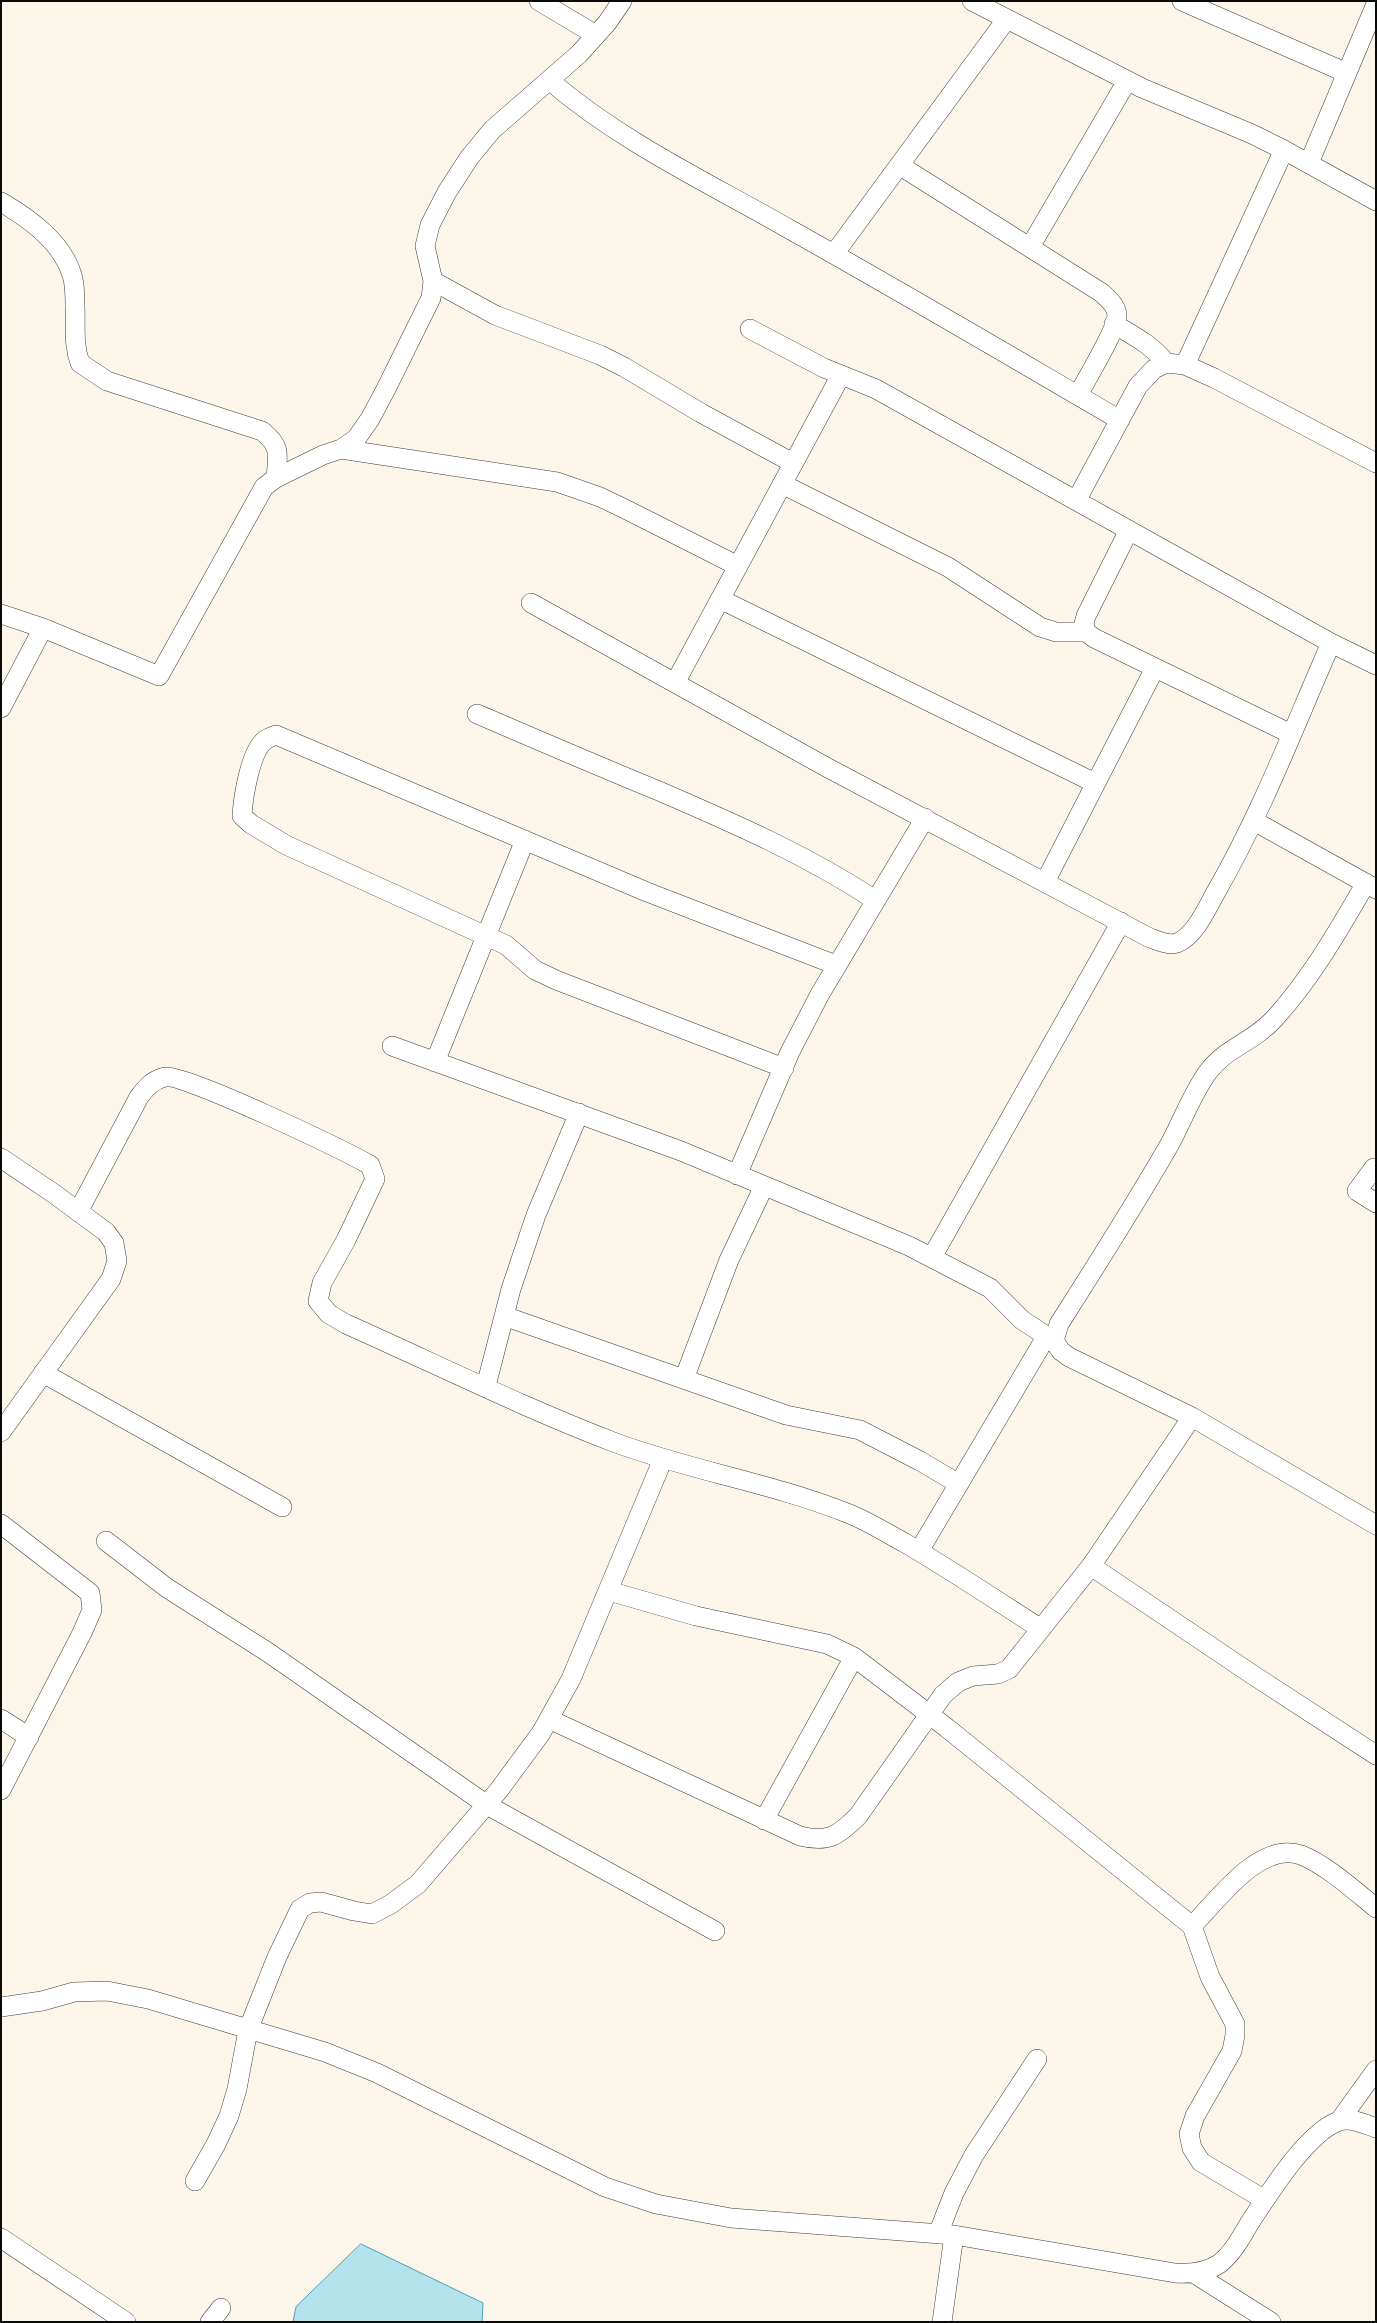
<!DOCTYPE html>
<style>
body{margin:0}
#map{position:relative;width:1377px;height:2323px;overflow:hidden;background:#fcf5ea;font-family:"Playfair Display",serif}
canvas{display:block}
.frame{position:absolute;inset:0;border:2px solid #0a0a0a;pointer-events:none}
</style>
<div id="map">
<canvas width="1377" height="2323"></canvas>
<div class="frame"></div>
</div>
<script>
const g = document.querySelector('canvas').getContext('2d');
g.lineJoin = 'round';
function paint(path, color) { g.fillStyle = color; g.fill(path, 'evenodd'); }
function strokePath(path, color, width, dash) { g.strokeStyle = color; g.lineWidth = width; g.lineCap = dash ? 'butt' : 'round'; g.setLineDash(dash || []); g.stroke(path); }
const water = new Path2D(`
 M361,2244L483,2303L482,2322H293L296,2307Z`);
paint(water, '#b5e3ed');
strokePath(water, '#46a2bb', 1);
const street = new Path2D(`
 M539,1L596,35
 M972,1L1142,88L1252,134L1284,150L1376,201
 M1182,1L1347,73
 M549,80C621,142 707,182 789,229C900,291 1010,356 1120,420
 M1309,163L1376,4
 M899,165L1102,293C1109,300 1116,305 1117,315C1117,329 1086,380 1078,395
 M1,202C30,219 62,242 72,275C75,284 75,297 75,306C76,326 73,344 80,363L107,381L262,431C281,446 278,454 276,478
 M1030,247L1127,81
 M834,254L1006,20
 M433,281L495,315L600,355L624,367L701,413L793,463
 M1114,324C1134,336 1152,345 1166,363
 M750,329L824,368L876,389L1331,643L1376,665
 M1185,365L1284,150
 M341,449L557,482L600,497L625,509L738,566
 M782,484L948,567L1040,627L1056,632H1086
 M1076,501L1138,386L1154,369L1166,363L1185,365L1214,378L1376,463
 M1129,530L1086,616L1084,624L1086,632L1094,638L1291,734
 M720,599L1095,783
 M531,603L828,768L1148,937C1156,940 1168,946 1177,943C1195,936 1207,908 1216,892C1262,812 1294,727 1331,643
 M1,614L43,628L159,676L264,487L276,478L323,455L341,449L356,439L370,419L386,389L431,298L433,281L425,246L430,225L447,192L469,158L492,130L579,54L607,23L622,1
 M675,683L841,375
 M1,708L43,628
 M477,714C538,740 598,766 659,791C733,823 807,855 875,900
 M1254,821L1376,889
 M1045,882L1155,668
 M1366,883C1338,931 1312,977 1275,1018C1254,1042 1225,1048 1208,1072C1191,1095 1181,1125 1167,1149C1132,1209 1096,1266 1059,1324L1054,1341L1061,1351L1069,1357L1192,1417L1376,1525
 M392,1046L681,1151L909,1246L990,1288L1022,1320L1054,1341
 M435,1062L525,840
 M784,1068L556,980L535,970L506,945L286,845L251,824L242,816C243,798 250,752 265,740C268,738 273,736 276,735L647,892L836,965
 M1,1158L53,1193L106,1232L114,1243L117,1261L111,1279L1,1432
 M1374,1168L1357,1191L1376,1203
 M737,1175L790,1052L820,994L925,818
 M78,1212L139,1097C146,1088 152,1080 165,1077C184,1073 345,1151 370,1165L375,1179L346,1240L322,1283L318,1301L329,1314L346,1324C436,1364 524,1408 616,1443C692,1471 772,1483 847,1513C868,1521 886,1533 905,1543C951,1570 996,1600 1041,1629
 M932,1257L1121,922
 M504,1316L786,1415L860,1430L920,1461L959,1484
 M43,1373L282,1507
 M684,1379L729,1260L764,1186
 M486,1386L511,1289L536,1215L579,1113
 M1,1524L90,1593L92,1610L82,1633L1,1790
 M106,1541L167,1588L269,1653L487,1805L715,1931
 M919,1551L1046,1337
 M1091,1566L1253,1675L1376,1755
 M609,1591L696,1616L827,1644L854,1657L947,1728L1192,1926
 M1,1719L29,1737
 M549,1719L800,1836C828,1843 838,1836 858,1816L943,1695L958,1682L973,1676L998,1674L1009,1669L1091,1566L1192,1417
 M764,1820L854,1657
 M1,2007L42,2001L74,1992L107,1991L148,1999L325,2052L377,2073L605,2187L656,2204L731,2218L954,2235L1175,2273C1190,2274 1205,2273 1219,2264C1232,2254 1241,2238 1249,2224C1268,2195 1306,2133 1339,2121C1350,2117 1365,2124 1376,2128
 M1340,2120L1376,2070
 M195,2181L216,2144L229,2116L237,2089L248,2030L277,1957L300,1909L310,1903L321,1902L354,1911L372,1914L391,1904L418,1884L499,1790L541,1733L571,1679L663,1459
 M1265,2200L1201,2162L1192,2148L1189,2134L1195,2116L1232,2051L1235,2035V2024L1210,1977L1192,1926C1217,1901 1260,1840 1301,1855C1325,1864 1355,1891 1376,1908
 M938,2234L954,2193L974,2155L1037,2059
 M1,2238L126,2322
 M1195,2274L1271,2322
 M210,2322L221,2308
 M942,2322L954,2235`);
strokePath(street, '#3d3d3d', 20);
strokePath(street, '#fff', 19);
</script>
